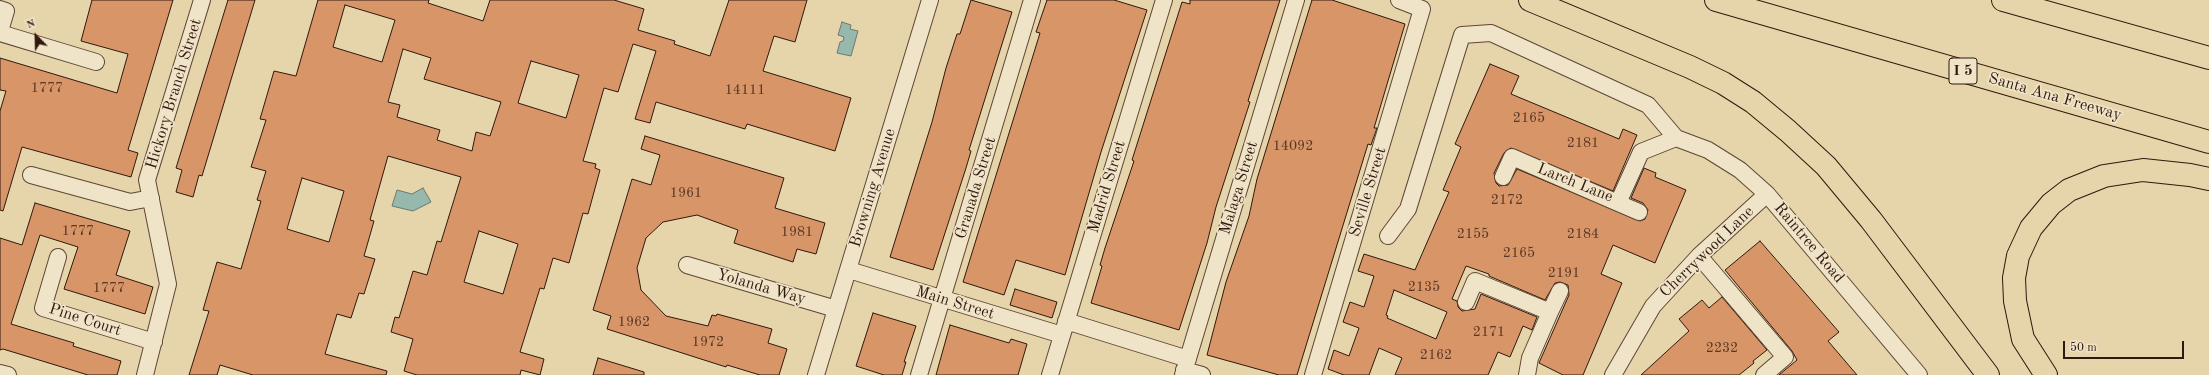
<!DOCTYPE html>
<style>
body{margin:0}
#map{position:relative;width:2209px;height:375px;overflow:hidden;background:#e6d4aa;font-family:"Old Standard TT",serif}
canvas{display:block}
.north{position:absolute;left:16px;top:16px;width:40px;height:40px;-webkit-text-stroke:3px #efe3c8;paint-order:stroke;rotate:337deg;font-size:11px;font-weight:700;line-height:16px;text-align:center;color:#30180e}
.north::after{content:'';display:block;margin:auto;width:14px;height:18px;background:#30180e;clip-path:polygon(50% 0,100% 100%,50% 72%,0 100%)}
.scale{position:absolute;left:2063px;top:341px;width:121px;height:18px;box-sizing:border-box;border:2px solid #30180e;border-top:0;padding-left:5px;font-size:12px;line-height:14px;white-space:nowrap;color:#30180e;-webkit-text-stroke:3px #efe3c8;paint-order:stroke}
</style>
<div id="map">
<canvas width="2209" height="375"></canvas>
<div class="north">N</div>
<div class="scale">50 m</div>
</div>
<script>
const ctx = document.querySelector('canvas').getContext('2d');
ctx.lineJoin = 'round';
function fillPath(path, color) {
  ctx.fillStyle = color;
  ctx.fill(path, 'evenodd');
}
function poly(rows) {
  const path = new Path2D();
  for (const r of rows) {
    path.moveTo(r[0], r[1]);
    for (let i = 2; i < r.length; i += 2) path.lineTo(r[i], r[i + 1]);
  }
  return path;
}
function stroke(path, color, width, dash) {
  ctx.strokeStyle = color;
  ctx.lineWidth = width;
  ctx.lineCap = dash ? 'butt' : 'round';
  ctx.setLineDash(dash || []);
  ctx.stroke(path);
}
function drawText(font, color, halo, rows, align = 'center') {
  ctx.font = font + ' "Old Standard TT",serif';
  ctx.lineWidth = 3.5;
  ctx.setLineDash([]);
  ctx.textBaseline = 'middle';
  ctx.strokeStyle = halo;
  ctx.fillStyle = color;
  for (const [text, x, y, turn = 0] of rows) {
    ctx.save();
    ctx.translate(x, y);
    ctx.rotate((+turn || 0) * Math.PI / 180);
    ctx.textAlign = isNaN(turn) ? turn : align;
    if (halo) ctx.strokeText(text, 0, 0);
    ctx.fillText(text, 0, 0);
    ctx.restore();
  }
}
const water = poly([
 [842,22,851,25,850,29,858,31,851,56,837,53,840,42,843,41,844,37,838,35,842,22],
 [423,188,431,202,413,211,392,206,397,190,412,194,423,188]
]);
fillPath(water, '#96b8ad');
stroke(water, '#6d786d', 1);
const building = poly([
 [92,0,173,0,128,150,138,153,131,177,22,147,3,211,0,210,0,111,6,91,0,90,0,58,117,93,128,54,81,41,92,0],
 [228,0,255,0,202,176,199,175,193,197,176,192,182,170,176,168,228,0],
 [318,0,429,0,428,3,483,21,490,0,614,0,644,9,638,30,675,41,674,44,710,56,729,0,807,0,795,42,774,36,763,71,851,98,835,151,747,124,745,129,656,102,650,123,635,119,656,51,633,44,618,92,604,88,583,161,596,164,595,168,600,170,588,214,583,213,569,263,553,258,544,289,540,288,520,352,544,359,540,375,521,370,520,375,417,375,404,371,413,339,391,332,395,317,399,318,413,271,427,275,437,241,441,242,461,177,388,156,370,220,374,221,364,256,375,259,364,294,359,293,351,318,337,314,325,354,387,371,386,375,253,375,220,365,217,375,189,375,209,311,203,310,217,262,241,269,261,201,257,200,266,171,251,167,266,120,260,119,274,71,296,76,318,0],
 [345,5,395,20,382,62,333,47,345,5],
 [403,49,431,58,424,79,501,102,490,136,476,132,472,151,437,140,440,130,397,117,400,105,388,102,403,49],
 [531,61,579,75,566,118,518,103,531,61],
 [302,178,344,191,329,242,287,229,302,178],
 [479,231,518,244,503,294,464,282,479,231],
 [971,0,1012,12,969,150,971,151,966,168,933,270,890,257,932,122,946,68,957,34,960,34,971,0],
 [1047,0,1114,0,1147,10,1101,152,1065,275,1016,260,1004,295,963,282,1040,33,1036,32,1047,0],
 [1190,0,1280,0,1248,101,1250,102,1216,207,1207,243,1179,330,1091,303,1102,266,1100,265,1105,248,1134,161,1132,160,1182,2,1190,4,1190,0],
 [1312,0,1332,0,1405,24,1374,128,1377,128,1371,145,1368,144,1297,375,1279,375,1207,355,1226,282,1249,216,1257,179,1312,0],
 [1490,64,1519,76,1511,94,1619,139,1623,129,1637,135,1613,191,1511,148,1504,153,1494,173,1496,183,1499,186,1508,185,1517,169,1640,221,1645,219,1648,210,1643,203,1631,198,1644,168,1656,173,1655,177,1686,190,1655,263,1613,245,1601,274,1622,283,1583,375,1563,375,1539,363,1569,295,1568,285,1560,282,1555,283,1545,300,1489,276,1489,274,1466,266,1452,299,1457,301,1458,307,1462,311,1475,309,1481,294,1537,317,1532,330,1523,326,1510,357,1498,352,1488,375,1395,375,1402,358,1379,348,1369,375,1344,375,1328,369,1334,350,1349,356,1359,328,1343,322,1350,302,1364,307,1374,276,1358,271,1364,254,1415,270,1449,192,1443,190,1461,147,1455,144,1490,64],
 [1394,290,1447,312,1436,339,1387,318,1388,316,1386,315,1394,290],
 [645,136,784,178,775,208,825,223,816,254,797,249,793,262,734,243,738,230,697,215,663,222,646,238,637,268,641,290,666,316,708,326,712,315,716,316,717,314,772,329,768,343,787,349,779,375,760,375,727,365,726,367,607,329,611,316,593,310,632,179,651,185,660,155,641,149,645,136],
 [35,203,130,231,116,275,153,287,145,314,64,289,78,247,40,235,11,324,74,343,73,346,121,361,117,375,88,375,3,349,0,350,0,238,22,245,35,203],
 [1760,241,1839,332,1828,341,1857,375,1779,375,1797,360,1792,351,1725,270,1760,241],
 [1015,289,1057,302,1052,318,1010,305,1015,289],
 [1722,297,1767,350,1753,361,1754,363,1739,375,1641,375,1689,331,1679,319,1702,300,1709,308,1722,297],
 [873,313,916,326,904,362,906,362,902,375,884,375,856,366,873,313],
 [950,325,1009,343,1011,339,1027,344,1018,375,936,375,950,325],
 [598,358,644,372,644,375,593,375,598,358]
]);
fillPath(building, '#d79568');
stroke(building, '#30180e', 1);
const minor = poly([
 [0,9,6,11,0,31],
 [0,33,96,62],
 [1676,138,1708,150,1740,170,1767,194,1919,375],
 [31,175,130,202,151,198],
 [1503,177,1512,157,1618,203,1641,152,1676,138],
 [1618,203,1639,212],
 [1388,236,1408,209,1462,35,1491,33,1648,105,1676,138],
 [1699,256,1785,357,1764,375],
 [58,257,43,308,154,342],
 [687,265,836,309],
 [849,270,1062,335],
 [1466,302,1475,281,1550,312,1530,358,1527,375],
 [1550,312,1560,291],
 [1066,321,1188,359],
 [1184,370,1202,375],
 [0,373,8,375],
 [145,375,168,284,147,180,202,0],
 [816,375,930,0],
 [919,375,1032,0],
 [1050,375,1164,0],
 [1183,375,1296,0],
 [1313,375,1422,9,1399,0],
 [1613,375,1653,306,1699,256,1767,194]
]);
const highway = poly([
 [1530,0,1690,67,1723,83,1753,102,1788,131,1826,166,1871,220,1988,375],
 [1716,0,2209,142],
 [2003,0,2209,58],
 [2046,375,2023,339,2015,301,2014,278,2018,256,2031,228,2051,204,2069,190,2104,176,2143,170,2190,175,2209,179]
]);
stroke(minor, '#5e4735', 18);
stroke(highway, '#30180e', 24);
stroke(minor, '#efe3c8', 16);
stroke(highway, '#e6d4aa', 22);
drawText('14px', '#5a3724', null, [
 ["1777",47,88],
 ["14111",745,90],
 ["2165",1529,118],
 ["2181",1583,143],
 ["14092",1293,146],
 ["1961",686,193],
 ["2172",1507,200],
 ["1777",78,231],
 ["1981",797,232],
 ["2155",1473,234],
 ["2184",1583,234],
 ["2165",1519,253],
 ["2191",1564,273],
 ["2135",1424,287],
 ["1777",109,288],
 ["1962",634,322],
 ["2171",1489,332],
 ["1972",708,342],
 ["2232",1722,348],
 ["2162",1436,355]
]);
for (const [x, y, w] of [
 [1963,71,28]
]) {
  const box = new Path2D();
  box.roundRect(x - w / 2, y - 13, w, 26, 3);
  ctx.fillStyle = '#efe3c8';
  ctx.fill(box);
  stroke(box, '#30180e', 1);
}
drawText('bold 15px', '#30180e', null, [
 ["I 5",1963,71]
]);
drawText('16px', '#30180e', '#efe3c8', [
 ["Hickory Branch Street",174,94,-73],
 ["Santa Ana Freeway",2055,97,16],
 ["Larch Lane",1575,183,22],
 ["Madrid Street",1107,187,-73],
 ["Browning Avenue",873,188,-73],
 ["Granada Street",976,188,-73],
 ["Malaga Street",1239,188,-73],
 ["Seville Street",1368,192,-73],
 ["Raintree Road",1809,243,50],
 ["Cherrywood Lane",1707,252,-44],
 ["Yolanda Way",761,287,16],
 ["Main Street",955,303,17],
 ["Pine Court",85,320,18]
]);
</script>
